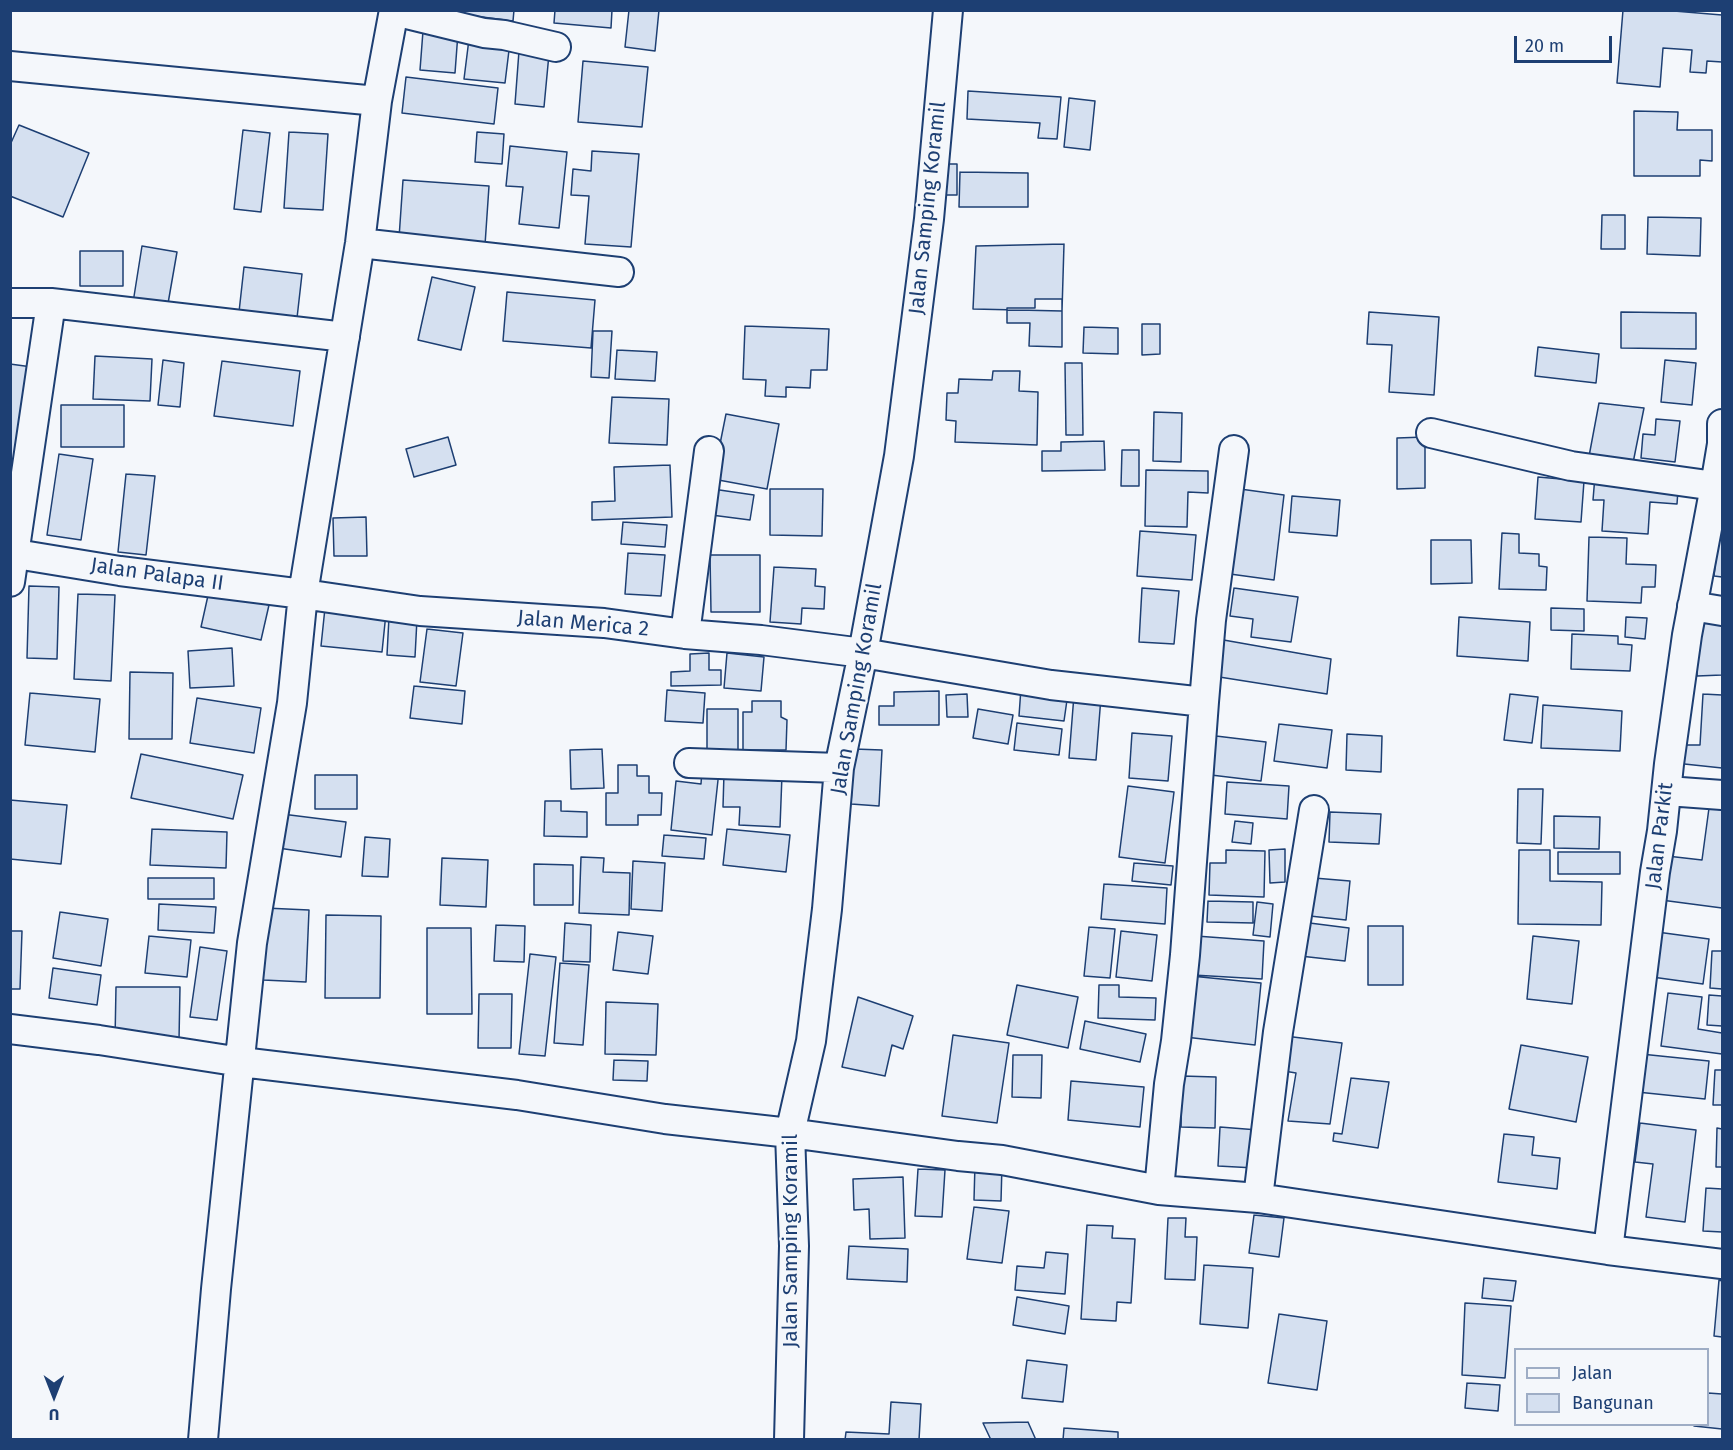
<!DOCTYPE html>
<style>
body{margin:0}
#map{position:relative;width:1733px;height:1450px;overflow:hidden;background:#f4f7fb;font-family:"Fira Sans",sans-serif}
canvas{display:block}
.frame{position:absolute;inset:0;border:12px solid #1d3f73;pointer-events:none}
.legend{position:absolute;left:1514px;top:1348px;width:195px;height:78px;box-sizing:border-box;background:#f4f7fb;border:2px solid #9eadc5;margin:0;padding:8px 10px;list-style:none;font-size:18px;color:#1d3f73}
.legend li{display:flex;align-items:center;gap:12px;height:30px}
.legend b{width:30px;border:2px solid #9eadc5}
.north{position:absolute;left:24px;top:1366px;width:60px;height:60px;-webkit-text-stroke:4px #f4f7fb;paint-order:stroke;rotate:180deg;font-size:16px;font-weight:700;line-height:24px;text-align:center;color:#1d3f73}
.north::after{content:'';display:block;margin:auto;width:21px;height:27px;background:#1d3f73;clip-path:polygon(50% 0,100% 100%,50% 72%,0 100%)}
.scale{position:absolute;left:1514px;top:36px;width:98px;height:27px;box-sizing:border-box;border:3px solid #1d3f73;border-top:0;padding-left:8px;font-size:18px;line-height:21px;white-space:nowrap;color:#1d3f73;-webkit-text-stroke:4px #f4f7fb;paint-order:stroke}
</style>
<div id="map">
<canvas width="1733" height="1450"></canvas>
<div class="frame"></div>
<ul class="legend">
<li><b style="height:8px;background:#f4f7fb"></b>Jalan</li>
<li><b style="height:16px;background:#d5e0f0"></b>Bangunan</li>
</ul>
<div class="north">U</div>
<div class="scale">20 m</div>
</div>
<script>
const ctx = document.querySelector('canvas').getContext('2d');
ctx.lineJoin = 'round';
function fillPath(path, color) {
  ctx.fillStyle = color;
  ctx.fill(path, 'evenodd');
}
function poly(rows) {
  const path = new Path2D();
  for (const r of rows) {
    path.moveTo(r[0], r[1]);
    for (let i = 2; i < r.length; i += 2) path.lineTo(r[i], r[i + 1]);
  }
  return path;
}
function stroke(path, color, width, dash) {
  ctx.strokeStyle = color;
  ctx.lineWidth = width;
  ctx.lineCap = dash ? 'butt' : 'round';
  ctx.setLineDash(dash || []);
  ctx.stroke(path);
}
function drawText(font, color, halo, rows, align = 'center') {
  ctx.font = font + ' "Fira Sans",sans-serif';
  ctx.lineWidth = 4.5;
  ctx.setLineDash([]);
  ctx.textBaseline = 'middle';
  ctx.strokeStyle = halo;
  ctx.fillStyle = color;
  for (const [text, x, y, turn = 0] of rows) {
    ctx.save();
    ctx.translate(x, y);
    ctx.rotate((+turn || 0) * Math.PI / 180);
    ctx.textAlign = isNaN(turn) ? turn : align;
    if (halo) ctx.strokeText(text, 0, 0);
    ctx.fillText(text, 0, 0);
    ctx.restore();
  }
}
const building = poly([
 [428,10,514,10,513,21,428,10],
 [555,10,612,10,611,28,554,23,555,10],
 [629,10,659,10,655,51,625,47,629,10],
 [1623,10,1662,10,1722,15,1722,62,1707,61,1706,73,1690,72,1692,50,1663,48,1660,87,1617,83,1623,10],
 [423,31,458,33,455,73,420,70,423,31],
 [469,39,510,42,505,83,464,79,469,39],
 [519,51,549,54,544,107,515,104,519,51],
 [583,61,648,67,642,127,578,122,583,61],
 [406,77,498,88,494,124,402,113,406,77],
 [968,91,1061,97,1057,139,1038,138,1040,123,967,119,968,91],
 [1069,98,1095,101,1090,150,1064,147,1069,98],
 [1634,111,1678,112,1677,130,1712,130,1712,161,1700,160,1700,176,1634,176,1634,111],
 [19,125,89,153,63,217,10,196,10,145,19,125],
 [243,130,270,133,261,212,234,209,243,130],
 [289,132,328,134,323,210,284,208,289,132],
 [477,132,504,134,502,164,475,162,477,132],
 [510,146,567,152,559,228,519,224,523,187,506,186,510,146],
 [592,151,639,154,631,247,585,244,589,196,571,195,573,169,591,171,592,151],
 [929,164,957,164,957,195,929,195,929,164],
 [960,172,1028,173,1028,207,959,207,960,172],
 [403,180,489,186,485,245,399,238,403,180],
 [1602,215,1625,215,1625,249,1601,249,1602,215],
 [1648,217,1701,218,1700,256,1647,254,1648,217],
 [1064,244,1062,311,973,309,976,246,1064,244],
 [142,246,177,252,166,315,132,309,142,246],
 [80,251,123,251,123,286,80,286,80,251],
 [244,267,302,274,297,318,239,312,244,267],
 [432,277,475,287,461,350,418,340,432,277],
 [507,292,595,300,591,348,503,341,507,292],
 [1035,299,1062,299,1062,347,1029,346,1030,323,1007,323,1007,308,1035,308,1035,299],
 [1369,312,1439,317,1434,395,1389,392,1392,345,1367,344,1369,312],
 [1621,312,1696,313,1696,349,1621,348,1621,312],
 [1142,324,1160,324,1160,354,1142,355,1142,324],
 [745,326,829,329,827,370,811,370,810,388,786,387,786,397,765,396,766,380,743,379,745,326],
 [1084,327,1118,328,1118,354,1083,353,1084,327],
 [593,331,612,331,609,378,591,377,593,331],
 [1538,347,1599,354,1596,383,1535,376,1538,347],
 [617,350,657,352,655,381,615,379,617,350],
 [95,356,152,359,150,401,93,399,95,356],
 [163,360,184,363,180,407,158,405,163,360],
 [1665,360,1696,363,1692,405,1661,402,1665,360],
 [222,361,300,371,293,426,214,416,222,361],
 [1065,363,1082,363,1083,435,1066,435,1065,363],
 [10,364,32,367,14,472,10,471,10,364],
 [993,371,1020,371,1019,391,1038,392,1037,445,955,442,956,421,946,420,947,393,958,393,959,379,992,380,993,371],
 [612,397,669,399,667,445,609,443,612,397],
 [1599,403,1644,408,1631,473,1587,467,1599,403],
 [61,405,124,405,124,447,61,447,61,405],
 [1154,412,1182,413,1181,462,1153,461,1154,412],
 [726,414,779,424,767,489,713,479,726,414],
 [1656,419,1680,421,1675,462,1641,458,1643,434,1655,435,1656,419],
 [448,437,456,465,414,477,406,449,448,437],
 [1425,437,1425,488,1397,489,1397,438,1425,437],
 [1104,441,1105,470,1042,471,1042,451,1061,451,1061,442,1104,441],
 [1122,450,1139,450,1139,486,1121,486,1122,450],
 [59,454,93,459,81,540,47,535,59,454],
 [670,465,672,517,592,520,592,502,615,501,614,467,670,465],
 [1146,470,1208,471,1208,493,1188,492,1187,527,1145,526,1146,470],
 [126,474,155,476,146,555,118,552,126,474],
 [1595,476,1678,490,1677,504,1650,502,1648,534,1602,531,1604,500,1593,500,1595,476],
 [1538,477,1584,481,1581,522,1535,519,1538,477],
 [692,486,754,495,750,520,688,512,692,486],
 [770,489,823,489,822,536,770,535,770,489],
 [1240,489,1284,495,1274,580,1230,574,1240,489],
 [1292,496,1340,500,1337,536,1289,532,1292,496],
 [366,517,367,556,334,556,333,518,366,517],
 [1720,521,1722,522,1722,577,1714,576,1720,521],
 [623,522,667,525,665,547,621,544,623,522],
 [1140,531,1196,535,1192,580,1137,576,1140,531],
 [1502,533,1519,534,1519,553,1539,554,1539,566,1547,567,1546,590,1499,589,1502,533],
 [1589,537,1627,538,1626,564,1656,565,1655,587,1642,587,1641,603,1587,601,1589,537],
 [1431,540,1471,540,1472,583,1431,584,1431,540],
 [628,553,665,555,661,596,625,594,628,553],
 [710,555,760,555,760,612,711,612,710,555],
 [774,567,816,569,815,586,825,587,824,609,802,608,801,624,770,622,774,567],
 [29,586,59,587,57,659,27,658,29,586],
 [1142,588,1179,591,1174,644,1139,642,1142,588],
 [1234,588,1298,597,1291,642,1251,637,1253,619,1230,616,1234,588],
 [209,591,269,605,261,640,201,627,209,591],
 [78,594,115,595,111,681,74,679,78,594],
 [325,608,386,613,382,652,321,646,325,608],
 [1551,608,1584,609,1584,631,1551,630,1551,608],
 [389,617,417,619,415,657,387,655,389,617],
 [1459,617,1530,622,1528,661,1457,656,1459,617],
 [1626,617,1647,618,1645,639,1625,637,1626,617],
 [1697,619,1722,619,1722,675,1697,676,1697,619],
 [427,629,463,633,456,686,420,682,427,629],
 [1572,634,1618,636,1618,644,1632,645,1630,671,1571,669,1572,634],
 [1218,639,1331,659,1327,694,1213,676,1218,639],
 [232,648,234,686,190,688,188,651,232,648],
 [709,653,709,670,721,670,721,685,671,686,671,672,690,671,690,654,709,653],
 [727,653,764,657,761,691,724,688,727,653],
 [130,672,173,673,172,739,129,739,130,672],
 [414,686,465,691,462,724,410,718,414,686],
 [1021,688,1068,693,1064,721,1019,716,1021,688],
 [667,690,705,693,703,723,665,721,667,690],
 [939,691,939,725,879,725,879,706,894,706,894,692,939,691],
 [30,693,100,699,95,752,25,745,30,693],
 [967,694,968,717,947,717,946,695,967,694],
 [1510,694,1538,697,1532,743,1504,740,1510,694],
 [1703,694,1722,695,1722,768,1675,763,1674,745,1700,745,1703,694],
 [1074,695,1101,697,1096,760,1069,758,1074,695],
 [197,698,261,708,254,753,190,743,197,698],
 [752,701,781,701,781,717,787,720,786,750,743,750,743,712,752,712,752,701],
 [1543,705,1622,711,1620,751,1541,748,1543,705],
 [707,709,738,709,738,757,707,757,707,709],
 [978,709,1013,715,1008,744,973,738,978,709],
 [1017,723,1062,729,1059,755,1014,750,1017,723],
 [1279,724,1332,730,1327,768,1274,761,1279,724],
 [1132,733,1172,736,1168,781,1129,778,1132,733],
 [1347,734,1382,736,1381,772,1346,770,1347,734],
 [1216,736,1266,742,1261,781,1211,775,1216,736],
 [602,749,604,788,571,789,570,750,602,749],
 [854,749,882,750,879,806,851,804,854,749],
 [141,754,243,775,233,819,131,798,141,754],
 [618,765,637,765,637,776,649,776,649,793,662,793,661,815,638,815,638,825,606,825,606,793,618,793,618,765],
 [702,769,719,771,712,835,671,830,676,781,701,784,702,769],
 [724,773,782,775,780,827,739,825,740,807,723,807,724,773],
 [315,775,357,775,357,809,315,809,315,775],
 [1227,782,1289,786,1287,819,1225,814,1227,782],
 [1128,786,1174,792,1165,863,1119,857,1128,786],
 [1518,789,1543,789,1541,844,1517,843,1518,789],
 [10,800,67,805,61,864,10,859,10,800],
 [545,801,561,801,561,811,587,812,587,837,544,836,545,801],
 [1709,808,1722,810,1722,908,1661,900,1667,856,1702,860,1709,808],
 [1330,812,1381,814,1379,844,1329,842,1330,812],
 [282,814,346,822,341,857,278,848,282,814],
 [1554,816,1600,817,1599,849,1554,848,1554,816],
 [1235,821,1253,823,1251,844,1232,842,1235,821],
 [152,829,227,832,226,868,150,865,152,829],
 [727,829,790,835,786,872,723,865,727,829],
 [664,835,706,838,704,859,662,856,664,835],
 [365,837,390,839,388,877,362,876,365,837],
 [1285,849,1285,882,1270,883,1269,850,1285,849],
 [1226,850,1265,851,1264,897,1209,895,1210,863,1226,863,1226,850],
 [1519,850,1550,850,1550,881,1602,882,1601,925,1518,924,1519,850],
 [1558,852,1620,852,1620,874,1558,874,1558,852],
 [581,857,604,858,603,872,630,873,629,915,579,913,581,857],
 [442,858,488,860,486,907,440,905,442,858],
 [633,861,665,863,662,911,631,909,633,861],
 [1134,863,1173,866,1171,885,1132,881,1134,863],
 [534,864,573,865,573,905,534,905,534,864],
 [148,878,214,878,214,899,148,899,148,878],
 [1314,878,1350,881,1346,920,1310,916,1314,878],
 [1104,884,1167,888,1165,924,1101,919,1104,884],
 [1208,901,1253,902,1253,923,1207,922,1208,901],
 [1257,902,1273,904,1270,937,1253,935,1257,902],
 [159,904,216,907,214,933,158,930,159,904],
 [265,908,309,910,306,982,263,980,265,908],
 [60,912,108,919,101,966,53,958,60,912],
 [326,915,381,916,380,998,325,998,326,915],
 [1286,920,1349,928,1345,961,1282,954,1286,920],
 [565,923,591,925,590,962,563,961,565,923],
 [496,925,525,926,524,962,494,961,496,925],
 [1368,926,1403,926,1403,985,1368,985,1368,926],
 [1089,927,1115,929,1110,978,1084,976,1089,927],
 [427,928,471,928,472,1014,427,1014,427,928],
 [10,931,22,931,20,989,10,989,10,931],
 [1121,931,1157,935,1152,981,1116,977,1121,931],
 [618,932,653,936,648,974,613,970,618,932],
 [1657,932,1709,939,1703,984,1652,977,1657,932],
 [149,936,191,940,187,977,145,973,149,936],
 [1196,936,1264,941,1262,979,1193,975,1196,936],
 [1533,936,1579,941,1572,1004,1527,999,1533,936],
 [200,947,227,951,217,1020,190,1017,200,947],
 [1712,951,1722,951,1722,989,1710,988,1712,951],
 [530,954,556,957,545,1056,519,1054,530,954],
 [560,963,589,965,583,1045,554,1043,560,963],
 [53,968,101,975,97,1005,49,998,53,968],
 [1191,976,1261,983,1255,1045,1185,1037,1191,976],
 [1017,985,1078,997,1068,1048,1007,1035,1017,985],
 [1099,985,1119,985,1119,997,1156,998,1155,1020,1098,1018,1099,985],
 [116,987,180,987,179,1040,115,1040,116,987],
 [1668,993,1702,997,1698,1029,1722,1033,1722,1054,1661,1046,1668,993],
 [479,994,512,994,511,1048,478,1048,479,994],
 [1709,995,1722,996,1722,1026,1707,1025,1709,995],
 [858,997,913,1016,903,1049,892,1045,885,1076,842,1067,858,997],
 [606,1002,658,1004,656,1055,605,1054,606,1002],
 [1085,1021,1146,1034,1140,1062,1080,1049,1085,1021],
 [953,1035,1009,1043,997,1123,942,1116,953,1035],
 [1285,1036,1342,1043,1330,1124,1288,1121,1296,1073,1284,1071,1285,1036],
 [1521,1045,1588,1057,1576,1122,1509,1109,1521,1045],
 [1641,1054,1709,1061,1705,1099,1637,1092,1641,1054],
 [1013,1055,1042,1055,1041,1098,1012,1097,1013,1055],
 [614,1060,648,1061,647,1081,613,1080,614,1060],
 [1715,1070,1722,1070,1722,1105,1713,1105,1715,1070],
 [1182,1076,1216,1077,1215,1128,1181,1127,1182,1076],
 [1351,1078,1389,1082,1378,1148,1333,1141,1334,1133,1342,1134,1351,1078],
 [1071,1081,1144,1087,1140,1127,1068,1120,1071,1081],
 [1640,1123,1696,1130,1685,1222,1646,1217,1653,1164,1635,1162,1640,1123],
 [1220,1127,1258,1130,1255,1168,1218,1166,1220,1127],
 [1717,1128,1722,1129,1722,1167,1716,1167,1717,1128],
 [1504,1134,1534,1137,1532,1155,1560,1158,1557,1189,1498,1182,1504,1134],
 [975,1164,1002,1165,1001,1201,974,1200,975,1164],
 [918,1169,945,1170,942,1217,915,1216,918,1169],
 [903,1177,905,1238,870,1239,869,1209,854,1210,853,1179,903,1177],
 [1706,1188,1722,1189,1722,1232,1703,1231,1706,1188],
 [974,1207,1009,1211,1002,1263,967,1259,974,1207],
 [1254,1215,1284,1218,1279,1257,1249,1253,1254,1215],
 [1168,1218,1186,1218,1185,1237,1197,1237,1195,1280,1165,1279,1168,1218],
 [1087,1225,1113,1226,1112,1238,1135,1239,1131,1303,1117,1302,1116,1321,1081,1319,1087,1225],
 [849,1246,908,1249,907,1282,847,1279,849,1246],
 [1046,1252,1068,1254,1065,1294,1015,1290,1017,1266,1044,1268,1046,1252],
 [1204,1265,1253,1268,1248,1328,1200,1324,1204,1265],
 [1484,1278,1516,1281,1513,1301,1482,1298,1484,1278],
 [1719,1280,1722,1281,1722,1337,1714,1336,1719,1280],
 [1017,1297,1069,1306,1065,1334,1013,1325,1017,1297],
 [1465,1303,1511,1306,1505,1378,1462,1375,1465,1303],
 [1279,1314,1327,1321,1317,1390,1268,1383,1279,1314],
 [1027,1360,1067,1365,1063,1402,1022,1398,1027,1360],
 [1467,1383,1500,1385,1498,1411,1465,1408,1467,1383],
 [1708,1393,1722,1394,1722,1429,1694,1426,1708,1424,1708,1393],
 [891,1402,921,1404,919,1440,845,1440,846,1432,889,1434,891,1402],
 [1028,1422,1036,1440,991,1440,983,1423,1028,1422],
 [1064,1428,1118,1432,1118,1440,1063,1440,1064,1428]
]);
fillPath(building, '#d5e0f0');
stroke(building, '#1d3f73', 1.5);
const street = poly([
 [394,11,484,33,504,35,556,47],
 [10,66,377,101],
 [360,243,619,272],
 [10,303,51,303,345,337],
 [1431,433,1571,466,1715,486],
 [10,553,120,571,303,594,420,611,604,623,685,634,761,640,863,653,1051,685,1204,702],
 [10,582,51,303],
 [1692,606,1722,611],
 [685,634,709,451],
 [689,763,839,768],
 [1667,791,1722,795],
 [10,1029,99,1040,241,1062,517,1095,665,1119,790,1133,958,1156,1002,1160,1159,1190,1258,1198,1608,1250,1722,1264],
 [1159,1190,1169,1084,1176,1041,1185,955,1204,702,1211,620,1234,450],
 [1258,1198,1278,1032,1314,810],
 [1608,1250,1655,872,1662,831,1669,764,1687,635,1715,486,1722,444,1722,424],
 [203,1440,216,1289,252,943,292,703,303,594,360,243,377,101,394,10],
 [789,1440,794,1246,790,1133,811,1041,827,909,839,768,863,653,899,456,929,219,948,10]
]);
stroke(street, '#1d3f73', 32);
stroke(street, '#f4f7fb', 28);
drawText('21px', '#1d3f73', '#f4f7fb', [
 ["Jalan Samping Koramil",928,208,-84],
 ["Jalan Palapa II",157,575,8],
 ["Jalan Merica 2",583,624,5],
 ["Jalan Samping Koramil",857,689,-80],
 ["Jalan Parkit",1660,836,-83],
 ["Jalan Samping Koramil",791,1241,-90]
]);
</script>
